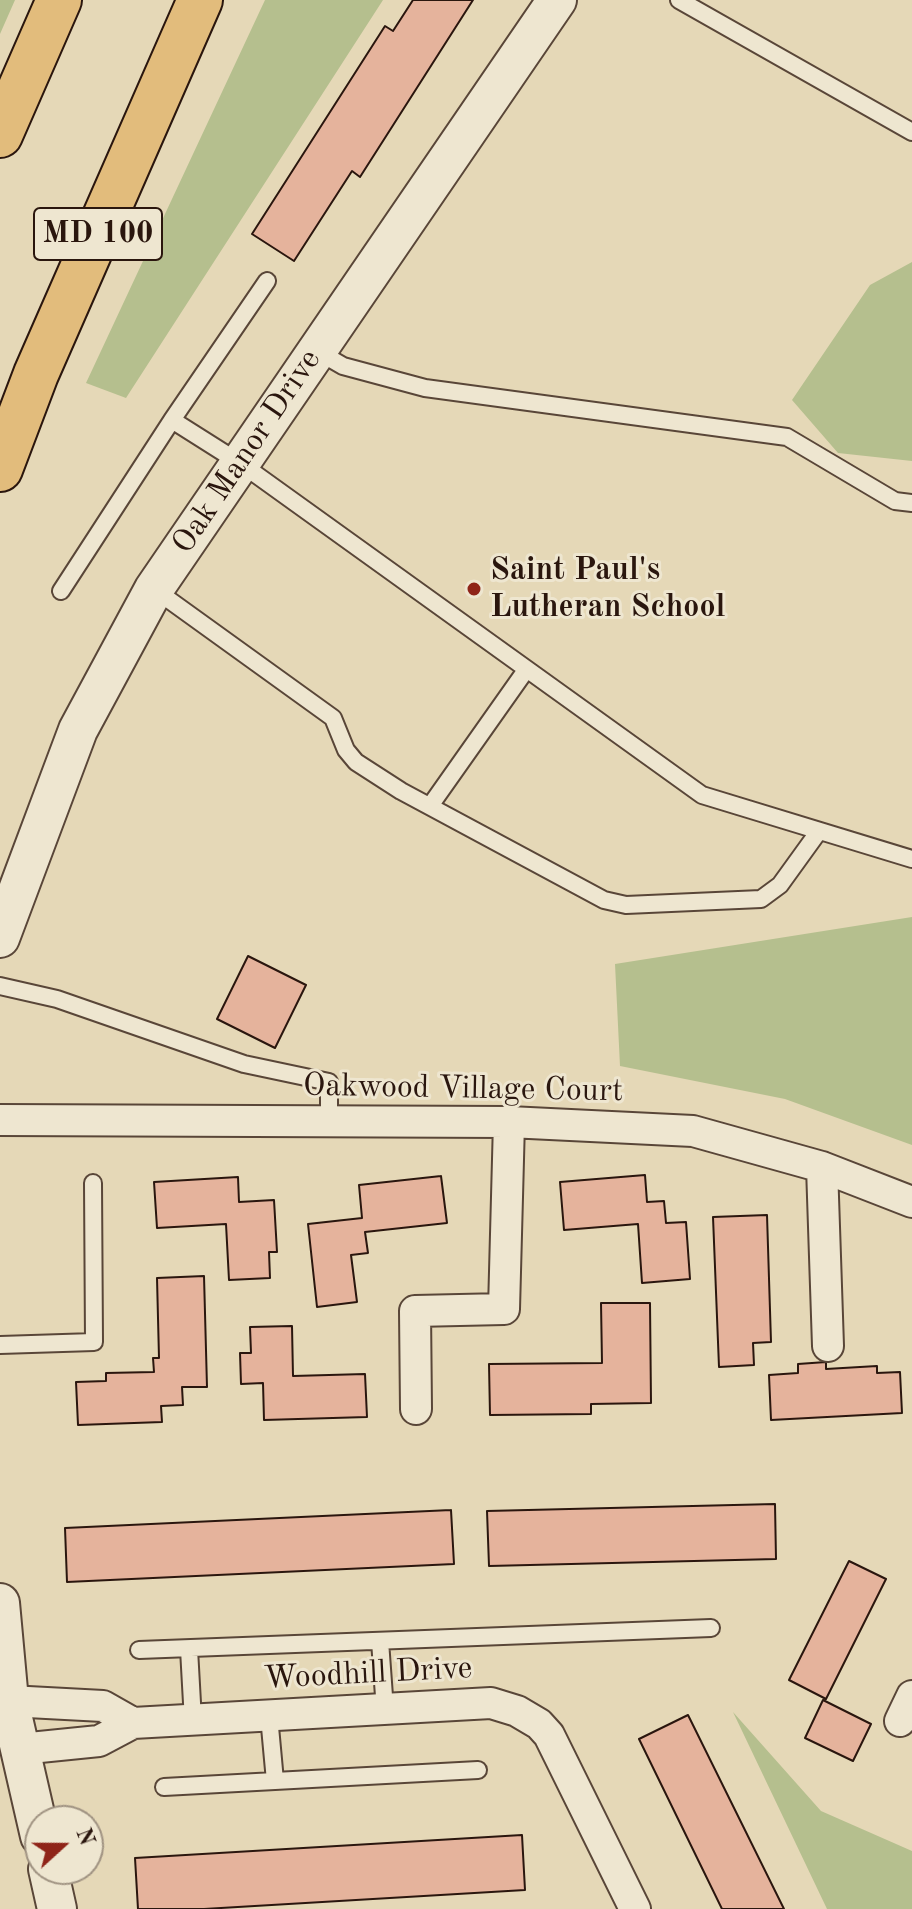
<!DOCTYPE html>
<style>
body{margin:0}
#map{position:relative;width:912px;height:1909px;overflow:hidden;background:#e5d8b7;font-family:"Old Standard TT",serif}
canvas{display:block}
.north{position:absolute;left:24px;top:1805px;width:80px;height:80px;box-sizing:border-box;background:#eee6d0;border:2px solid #a09382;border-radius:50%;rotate:69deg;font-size:22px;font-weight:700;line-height:32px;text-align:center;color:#2a160e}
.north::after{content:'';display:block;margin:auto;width:28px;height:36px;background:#8f2418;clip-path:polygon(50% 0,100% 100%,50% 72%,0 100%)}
</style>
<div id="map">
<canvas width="912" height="1909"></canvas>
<div class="north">N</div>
</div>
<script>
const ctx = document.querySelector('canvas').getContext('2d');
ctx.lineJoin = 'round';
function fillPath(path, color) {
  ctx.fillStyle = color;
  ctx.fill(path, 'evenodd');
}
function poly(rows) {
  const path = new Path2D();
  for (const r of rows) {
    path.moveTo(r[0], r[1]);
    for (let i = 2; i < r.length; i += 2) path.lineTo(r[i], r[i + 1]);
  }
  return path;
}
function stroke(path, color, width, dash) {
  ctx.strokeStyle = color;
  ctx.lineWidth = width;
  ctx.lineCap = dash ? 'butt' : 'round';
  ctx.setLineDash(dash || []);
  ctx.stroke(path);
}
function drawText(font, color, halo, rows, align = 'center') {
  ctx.font = font + ' "Old Standard TT",serif';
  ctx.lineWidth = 6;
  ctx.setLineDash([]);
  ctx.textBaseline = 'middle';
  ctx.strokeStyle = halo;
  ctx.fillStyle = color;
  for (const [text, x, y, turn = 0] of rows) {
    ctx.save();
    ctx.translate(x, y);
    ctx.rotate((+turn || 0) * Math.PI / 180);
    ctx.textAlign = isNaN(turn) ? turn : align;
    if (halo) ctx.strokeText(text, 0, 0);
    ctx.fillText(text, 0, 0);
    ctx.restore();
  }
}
fillPath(poly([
 [0,0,15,0,0,34],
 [265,0,383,0,126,398,86,383],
 [912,262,912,461,838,453,792,400,870,285],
 [912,917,912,1145,785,1099,620,1066,615,964],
 [733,1712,821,1811,912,1851,912,1909,827,1909]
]), '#b5bf8e');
const building = poly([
 [413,0,473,0,360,177,352,171,294,261,252,234,385,26,393,31,413,0],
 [248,956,306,985,275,1048,217,1019,248,956],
 [645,1175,647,1202,664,1201,666,1223,686,1222,690,1279,642,1283,638,1224,564,1230,560,1182,645,1175],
 [441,1176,447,1223,365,1232,368,1253,351,1255,357,1302,317,1307,308,1224,362,1218,359,1185,441,1176],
 [238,1177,239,1202,274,1200,277,1252,269,1252,270,1278,229,1280,226,1224,157,1228,154,1182,238,1177],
 [767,1215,771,1342,753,1343,754,1365,719,1367,713,1217,767,1215],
 [204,1276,207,1387,182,1387,183,1405,161,1406,162,1422,78,1425,76,1382,106,1381,106,1373,154,1372,153,1358,159,1358,157,1278,204,1276],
 [601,1303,650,1303,651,1403,591,1404,591,1414,490,1415,489,1364,602,1363,601,1303],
 [292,1326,293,1376,365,1374,367,1417,264,1420,263,1383,241,1384,240,1353,251,1353,250,1327,292,1326],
 [826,1362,826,1369,877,1366,877,1373,900,1372,902,1413,771,1420,769,1375,798,1373,798,1364,826,1362],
 [775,1504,776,1559,489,1566,487,1511,775,1504],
 [451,1510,454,1564,67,1582,65,1528,451,1510],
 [849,1561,886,1579,826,1699,789,1680,849,1561],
 [823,1700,871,1724,853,1761,805,1738,823,1700],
 [688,1715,784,1909,722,1909,639,1739,688,1715],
 [522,1835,525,1890,204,1909,138,1909,135,1858,522,1835]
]);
fillPath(building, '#e5b39c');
stroke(building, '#2a160e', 2);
const service = poly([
 [679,0,912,132],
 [317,351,343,366,425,388,787,437,895,501,912,503],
 [172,420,240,463,702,795,912,859],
 [154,589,333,718,346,750,356,762,401,791,604,900,626,905,761,899,780,885,819,831],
 [61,591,172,420,267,281],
 [430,806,526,670],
 [0,986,57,999,244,1064,329,1082,329,1121],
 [0,1345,94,1342,93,1183],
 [380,1641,385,1710],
 [189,1649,193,1721],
 [139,1650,711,1628],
 [269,1716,275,1781],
 [164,1787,478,1770]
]);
const minor = poly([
 [0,1120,509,1122,693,1131,822,1167,912,1202],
 [822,1167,828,1346],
 [416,1409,415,1311,504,1309,509,1122],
 [9,1701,103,1706,133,1723],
 [900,1721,912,1696],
 [20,1749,99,1741,133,1723,491,1703,517,1711,539,1724,549,1735,635,1909]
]);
const tertiary = poly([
 [0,938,78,730,154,589,557,0],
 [0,1603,9,1701,40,1836],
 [48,1869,57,1909]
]);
const motorway = poly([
 [0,135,59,0],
 [0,469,36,374,200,0]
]);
stroke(service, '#594638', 20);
stroke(minor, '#594638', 34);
stroke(tertiary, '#594638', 42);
stroke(motorway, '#2a160e', 48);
stroke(service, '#eee6d0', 16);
stroke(minor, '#eee6d0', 30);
stroke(tertiary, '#eee6d0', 38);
stroke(motorway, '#e2bc7c', 44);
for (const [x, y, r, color] of [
 [474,589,8,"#8f2418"]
]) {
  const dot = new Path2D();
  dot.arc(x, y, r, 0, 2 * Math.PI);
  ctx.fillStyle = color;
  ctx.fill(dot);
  stroke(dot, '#eee6d0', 3);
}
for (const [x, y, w] of [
 [98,234,128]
]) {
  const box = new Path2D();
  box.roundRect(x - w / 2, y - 26, w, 52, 6);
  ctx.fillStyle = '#eee6d0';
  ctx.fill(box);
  stroke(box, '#2a160e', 2);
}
drawText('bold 30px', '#2a160e', null, [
 ["MD 100",98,234]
]);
drawText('32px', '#2a160e', '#eee6d0', [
 ["Oak Manor Drive",247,452,-56],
 ["Oakwood Village Court",463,1089,1],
 ["Woodhill Drive",368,1674,-3]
]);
drawText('bold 32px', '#2a160e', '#eee6d0', [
 ["Saint Paul's",490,571],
 ["Lutheran School",490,608]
], 'left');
</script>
